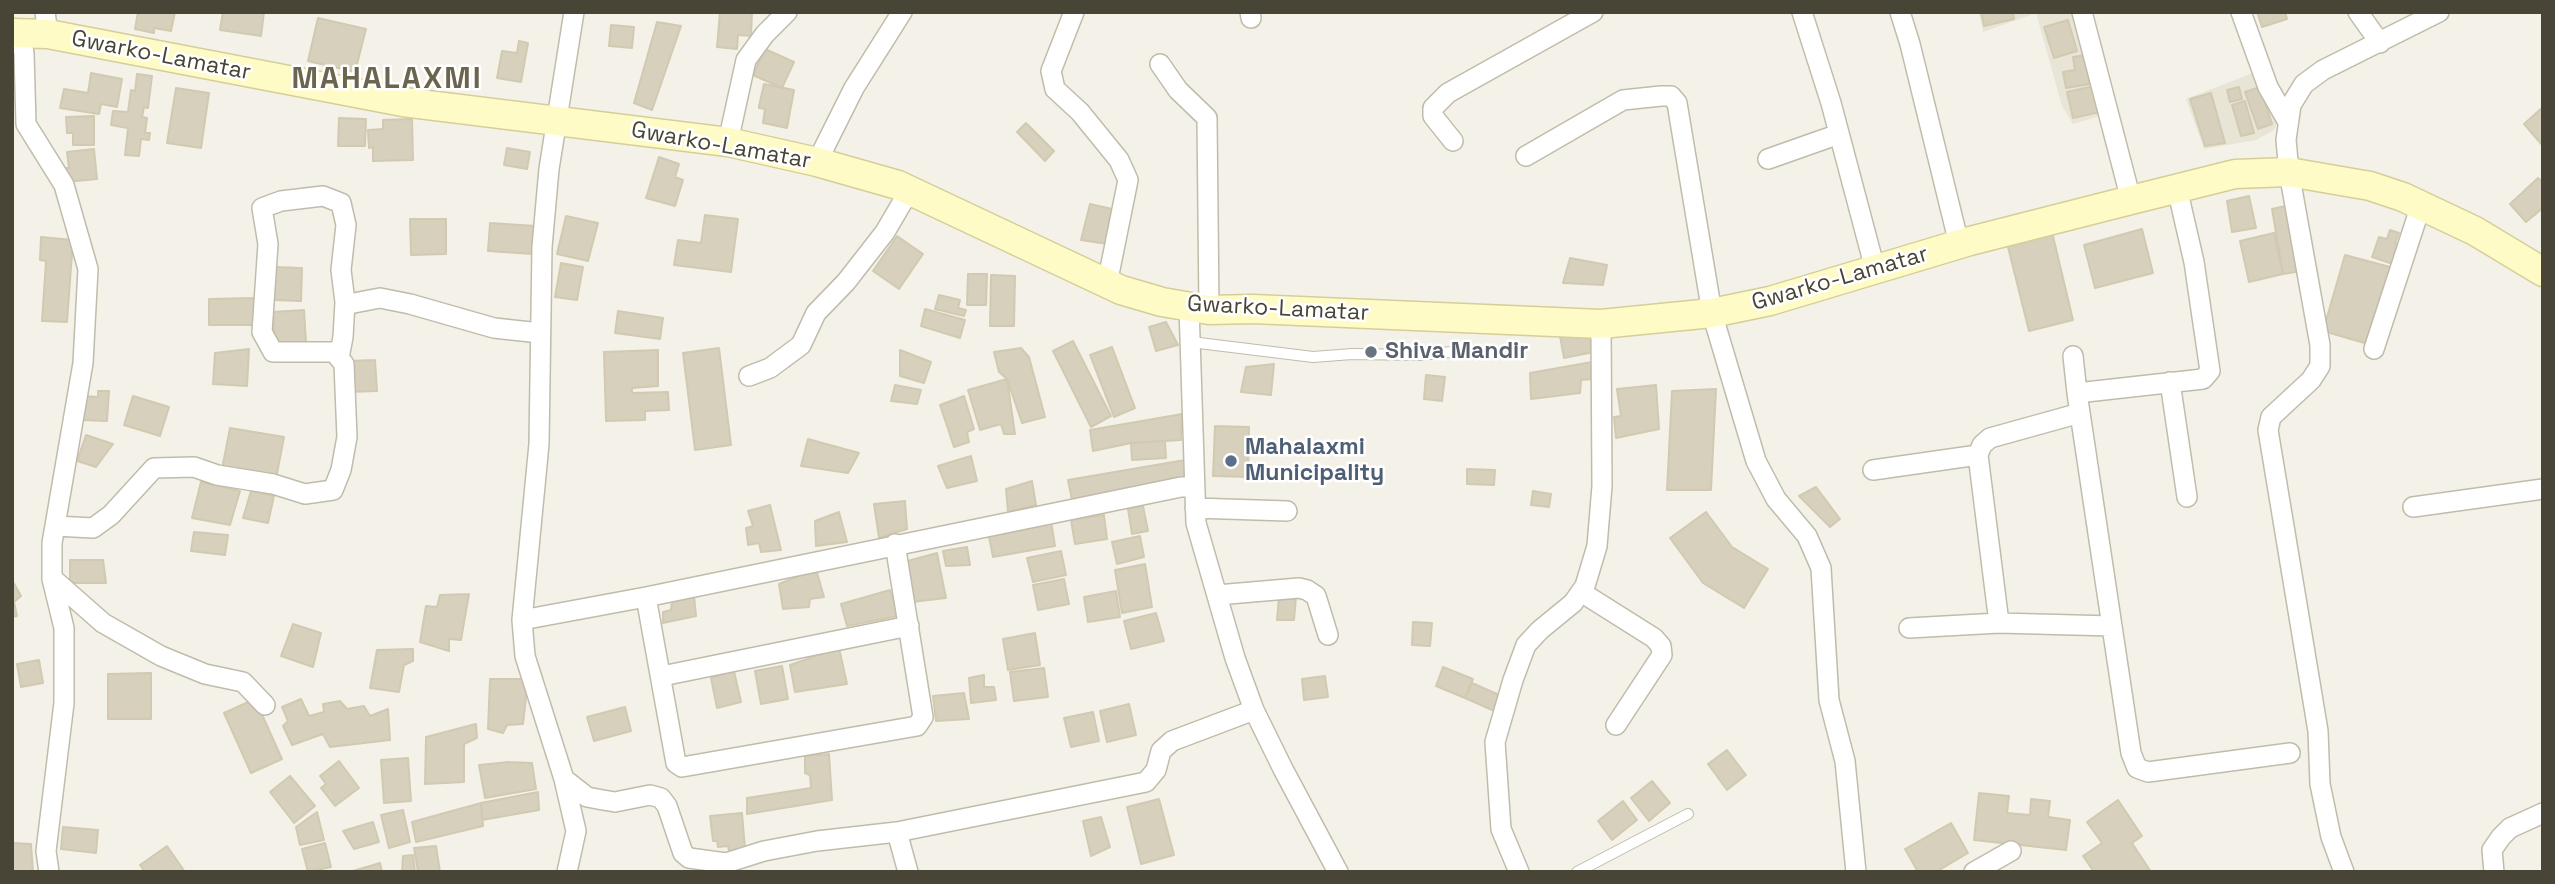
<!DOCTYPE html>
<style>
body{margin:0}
#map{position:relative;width:2555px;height:884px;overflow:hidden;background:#f4f2e8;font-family:"Space Grotesk",sans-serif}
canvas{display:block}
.frame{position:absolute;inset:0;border:14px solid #484436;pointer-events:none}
</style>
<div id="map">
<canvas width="2555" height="884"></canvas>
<div class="frame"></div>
</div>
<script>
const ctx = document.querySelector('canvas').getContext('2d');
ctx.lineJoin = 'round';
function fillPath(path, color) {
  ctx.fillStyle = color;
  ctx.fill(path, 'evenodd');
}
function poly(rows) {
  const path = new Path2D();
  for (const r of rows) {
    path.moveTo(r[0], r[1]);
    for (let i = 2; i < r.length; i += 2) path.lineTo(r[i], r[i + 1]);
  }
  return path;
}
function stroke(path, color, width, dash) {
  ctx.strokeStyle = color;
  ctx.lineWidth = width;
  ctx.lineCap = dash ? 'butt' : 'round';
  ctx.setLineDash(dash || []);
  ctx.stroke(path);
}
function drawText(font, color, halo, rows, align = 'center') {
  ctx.font = font + ' "Space Grotesk",sans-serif';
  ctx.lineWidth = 5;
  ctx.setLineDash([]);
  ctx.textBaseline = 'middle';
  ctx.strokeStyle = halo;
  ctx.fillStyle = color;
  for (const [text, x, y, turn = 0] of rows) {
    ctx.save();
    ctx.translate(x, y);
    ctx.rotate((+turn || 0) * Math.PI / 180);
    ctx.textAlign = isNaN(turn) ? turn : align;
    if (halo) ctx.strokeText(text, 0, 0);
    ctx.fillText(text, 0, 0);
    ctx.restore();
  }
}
fillPath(poly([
 [1979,12,2075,12,2104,115,2073,124,2062,106,2036,13,1983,32],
 [2268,67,2286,104,2274,130,2256,140,2204,149,2186,99]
]), '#e8e5d6');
const building = poly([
 [138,12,175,12,171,31,154,28,154,33,135,29,138,12],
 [223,12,264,12,261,36,220,30,223,12],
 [720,12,752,12,751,36,738,35,737,49,717,47,720,12],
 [1981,12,2013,12,2014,19,1984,26,1981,12],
 [2257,12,2285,12,2287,19,2262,27,2257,12],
 [318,18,366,29,355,72,308,61,318,18],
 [2068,20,2077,51,2054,58,2044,27,2068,20],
 [657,22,681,26,652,110,634,103,657,22],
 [611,25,634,27,632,48,609,46,611,25],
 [519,41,528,43,521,82,497,78,502,51,517,53,519,41],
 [765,49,794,62,782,88,753,75,765,49],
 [2085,55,2090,84,2066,88,2063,72,2075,70,2073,57,2085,55],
 [91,73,122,79,117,107,101,104,99,114,60,108,64,89,88,93,91,73],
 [137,74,152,76,148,108,144,107,142,117,147,118,145,133,150,133,149,140,141,139,139,156,125,155,128,128,111,125,113,111,128,112,131,90,135,91,137,74],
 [764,84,794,90,787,128,763,123,765,109,759,108,759,106,764,84],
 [2094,86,2100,112,2073,118,2067,92,2094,86],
 [2239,87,2242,99,2230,102,2227,90,2239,87],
 [2260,87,2272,124,2258,129,2245,92,2260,87],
 [176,88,209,93,201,148,167,143,176,88],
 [2211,93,2225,143,2205,146,2190,99,2211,93],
 [2245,101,2254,133,2241,136,2232,105,2245,101],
 [2543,107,2543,146,2524,124,2543,107],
 [94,116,94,145,73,145,73,133,67,133,66,117,94,116],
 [339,118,366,119,365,146,338,146,339,118],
 [412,119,413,160,373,161,373,147,369,148,368,130,383,129,383,120,412,119],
 [1026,123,1054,151,1045,161,1017,132,1026,123],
 [507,148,530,152,527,169,504,165,507,148],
 [94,149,97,179,66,182,65,168,69,168,67,152,94,149],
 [659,157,679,164,675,177,683,180,675,206,646,198,659,157],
 [2538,178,2543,183,2543,208,2526,222,2510,204,2538,178],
 [2249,196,2256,228,2232,232,2227,201,2249,196],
 [1090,204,1112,209,1108,244,1081,240,1090,204],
 [2290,205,2302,271,2283,274,2272,209,2290,205],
 [705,215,738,219,731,272,674,265,678,240,701,243,705,215],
 [566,216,598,223,588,261,557,254,566,216],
 [410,219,446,219,446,254,411,255,410,219],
 [490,223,535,226,533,254,488,251,490,223],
 [2142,229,2153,273,2095,288,2084,245,2142,229],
 [2390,230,2399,233,2395,243,2405,246,2399,266,2372,257,2379,237,2387,239,2390,230],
 [2052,232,2073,320,2029,331,2007,243,2052,232],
 [2274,233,2283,274,2249,282,2240,241,2274,233],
 [897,236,923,254,899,289,873,271,897,236],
 [41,237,73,240,67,322,42,321,46,261,40,260,41,237],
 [2345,255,2390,267,2368,344,2323,331,2345,255],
 [1570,258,1607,265,1603,285,1563,283,1570,258],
 [561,263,583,267,577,300,555,297,561,263],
 [274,267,302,268,301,301,274,300,274,267],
 [968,274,987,274,986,305,967,305,968,274],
 [991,275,1015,276,1014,326,990,326,991,275],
 [939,295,960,300,958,308,966,310,964,316,935,309,939,295],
 [255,298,255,325,209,325,209,299,255,298],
 [925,309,965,320,960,338,921,326,925,309],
 [304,310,306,342,274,343,273,312,304,310],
 [618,311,663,318,660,339,615,333,618,311],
 [1166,322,1178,345,1156,351,1149,327,1166,322],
 [1591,331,1594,352,1564,358,1560,336,1591,331],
 [1073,341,1111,416,1091,427,1053,351,1073,341],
 [1112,347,1135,408,1114,417,1090,355,1112,347],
 [719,348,731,445,695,450,683,353,719,348],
 [1021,348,1029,357,1045,417,1022,423,1007,379,999,372,994,352,1021,348],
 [249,349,247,386,213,384,215,353,249,349],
 [658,350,658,386,632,388,632,393,668,392,669,410,645,411,645,420,606,421,604,352,658,350],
 [900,350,931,362,924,383,900,376,900,350],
 [375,360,377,391,349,392,348,361,375,360],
 [1592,362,1594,379,1581,380,1580,393,1531,399,1530,373,1592,362],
 [1274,364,1271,395,1241,392,1246,367,1274,364],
 [1426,375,1445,377,1442,401,1424,399,1426,375],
 [1007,379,1015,434,1004,434,1001,424,980,430,968,390,1007,379],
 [895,385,921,390,917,404,891,401,895,385],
 [1656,385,1659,429,1616,438,1614,417,1621,416,1617,389,1656,385],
 [1716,389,1711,490,1667,490,1672,391,1716,389],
 [98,391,109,391,107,421,81,420,82,396,98,397,98,391],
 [133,396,169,407,160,436,124,425,133,396],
 [964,396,974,429,967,432,969,442,954,447,940,405,964,396],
 [1182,414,1181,440,1131,443,1093,451,1090,430,1182,414],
 [1215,426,1249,427,1248,477,1213,476,1215,426],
 [230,428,284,437,276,479,222,469,230,428],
 [86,435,113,444,96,467,77,461,86,435],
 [808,439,859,453,848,473,801,466,808,439],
 [1165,441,1166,458,1132,460,1131,443,1165,441],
 [971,456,977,481,947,488,938,466,971,456],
 [1185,460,1188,480,1072,500,1068,480,1185,460],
 [1467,469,1495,470,1494,485,1467,484,1467,469],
 [1032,481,1036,505,1008,512,1006,489,1032,481],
 [201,482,240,491,230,525,192,518,201,482],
 [1816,487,1840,519,1830,527,1799,496,1816,487],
 [251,491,274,496,268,523,243,518,251,491],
 [1533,491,1551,494,1549,507,1531,505,1533,491],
 [905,501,907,529,879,538,874,504,905,501],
 [770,505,781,550,761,552,759,543,748,545,746,528,753,526,748,511,770,505],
 [1143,506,1148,531,1132,534,1128,509,1143,506],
 [839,512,847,542,816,546,815,521,839,512],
 [1706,512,1732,547,1768,569,1744,608,1703,583,1670,538,1706,512],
 [1104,515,1107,539,1075,544,1071,520,1104,515],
 [1051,521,1055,546,993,557,988,532,1051,521],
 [194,532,228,535,225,555,191,551,194,532],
 [1140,536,1144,557,1117,564,1112,542,1140,536],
 [967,547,970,565,946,566,943,551,967,547],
 [1061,551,1066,575,1033,582,1027,558,1061,551],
 [937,553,946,598,912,602,904,562,937,553],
 [70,560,103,560,106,583,70,583,70,560],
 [1145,564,1152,607,1122,613,1115,570,1145,564],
 [816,569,824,597,810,599,809,607,783,609,779,584,816,569],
 [1064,579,1069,604,1038,610,1033,585,1064,579],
 [12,580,21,596,14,602,17,616,12,617,12,580],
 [890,590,898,616,847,626,841,604,890,590],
 [1116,591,1120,617,1088,622,1084,597,1116,591],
 [469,594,461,640,449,639,449,651,420,642,426,606,437,607,440,595,469,594],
 [694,595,696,616,663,623,663,612,671,610,672,601,694,595],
 [1279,596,1296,597,1294,620,1277,620,1279,596],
 [1156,613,1164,641,1131,649,1124,621,1156,613],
 [1413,622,1432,623,1430,646,1412,645,1413,622],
 [293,624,321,633,313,667,281,656,293,624],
 [1035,633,1040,665,1008,670,1003,639,1035,633],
 [839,648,847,684,795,692,790,665,839,648],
 [413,649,413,661,404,665,399,692,370,688,377,650,413,649],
 [39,660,43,683,21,687,17,664,39,660],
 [782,666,788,699,761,704,755,671,782,666],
 [1443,667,1473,679,1465,698,1436,686,1443,667],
 [1044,668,1048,697,1014,701,1010,672,1044,668],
 [734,671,741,702,717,708,711,678,734,671],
 [151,673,151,719,108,719,108,674,151,673],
 [984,675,984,687,994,687,996,700,971,703,969,678,984,675],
 [1325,676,1328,697,1304,700,1302,679,1325,676],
 [490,679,528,679,523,724,507,725,503,733,488,729,490,679],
 [1472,683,1506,698,1499,713,1465,698,1472,683],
 [964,693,969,719,936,721,933,696,964,693],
 [255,699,282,759,251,773,224,713,255,699],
 [301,699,309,716,324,712,323,704,340,701,347,709,364,706,370,716,388,709,390,740,330,747,323,734,292,745,283,726,288,721,282,707,301,699],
 [1129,704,1136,735,1107,742,1100,711,1129,704],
 [625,707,631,731,594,741,587,717,625,707],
 [1093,712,1099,741,1071,747,1064,718,1093,712],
 [476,724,477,738,464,744,464,782,425,784,426,737,476,724],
 [1727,750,1746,775,1727,790,1708,764,1727,750],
 [829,754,832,800,747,814,747,798,811,788,810,775,805,773,805,756,829,754],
 [408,758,411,801,384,803,381,760,408,758],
 [339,761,359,788,335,806,321,788,326,784,320,776,339,761],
 [509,762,532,763,536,789,485,798,479,765,509,762],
 [290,776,315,806,294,823,270,792,290,776],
 [1652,781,1670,803,1649,821,1631,798,1652,781],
 [538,792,539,810,482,820,481,803,538,792],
 [1979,793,2009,796,2007,813,2030,815,2031,799,2050,801,2048,817,2070,820,2066,850,1974,840,1979,793],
 [1159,799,1174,855,1141,864,1127,807,1159,799],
 [2118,800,2142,836,2132,843,2151,872,2094,872,2083,856,2102,843,2087,822,2118,800],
 [1623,801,1637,820,1612,840,1598,821,1623,801],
 [481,803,483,826,416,842,412,822,481,803],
 [403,810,410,842,389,848,381,815,403,810],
 [317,812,324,840,300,845,296,827,317,812],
 [742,813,745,849,729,851,728,846,718,847,717,841,713,841,710,816,742,813],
 [1101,817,1110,847,1091,856,1083,821,1101,817],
 [373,822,379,842,354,849,343,831,373,822],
 [1951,823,1968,853,1936,872,1918,872,1905,849,1951,823],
 [63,827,98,830,96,853,61,849,63,827],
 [12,843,31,844,33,872,12,872,12,843],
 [325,843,331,867,308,872,302,849,325,843],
 [167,846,185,872,145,872,140,865,167,846],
 [436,846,440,872,418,872,414,848,436,846],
 [413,855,415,872,402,872,403,856,413,855],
 [380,863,382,872,354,872,353,871,380,863]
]);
fillPath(building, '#d6d0bd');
stroke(building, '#d1cab0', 2);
const lane = poly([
 [1191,342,1313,357,1352,354,1419,355,1462,351],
 [1577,872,1688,814]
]);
const street = poly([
 [45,12,48,34],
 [1074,12,1051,71,1055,89,1080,112,1119,160,1128,180,1107,284],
 [1250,12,1251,18],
 [1802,12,1831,103,1875,269],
 [1900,12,1910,44,1959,244],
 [2082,12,2131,200],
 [2241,12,2268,87,2288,122],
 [2358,12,2380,43],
 [20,33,24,53,26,124,64,185,88,269,83,363,52,543,52,579,64,628,64,703,46,851,49,872],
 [1160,64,1178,90,1207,118,1209,310],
 [1453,141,1433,116,1433,108,1448,93,1593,12],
 [728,142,746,60,765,34,787,12],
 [1526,156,1623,100,1661,96,1671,96,1677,103,1712,313,1756,461,1776,499,1807,536,1821,568,1829,700,1845,761,1856,872],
 [1768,159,1839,134],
 [817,162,854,88,902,12],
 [2177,188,2194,262,2210,371,2203,379,2077,393,2131,753,2137,768,2148,772,2290,753],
 [345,302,354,303,380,298,410,304,494,328,540,333],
 [1189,307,1196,523,1235,658,1254,710,1283,769,1338,872],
 [2374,349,2421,205],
 [2073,356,2077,393],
 [749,376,770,368,801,345,816,313,846,282,885,232,909,191],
 [2170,382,2187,497],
 [1873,470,1978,455],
 [2413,507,2543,489],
 [1195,508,1287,511],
 [55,526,93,528,111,515,154,468,194,467,217,475,273,484,305,494,333,490,341,470,347,437,344,364,334,352,273,352,262,332,268,244,262,208,281,201,323,196,341,203,346,225,341,270,345,302,343,337,339,358],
 [53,579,103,623,161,656,205,674,243,682,265,705],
 [1581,592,1654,638,1661,646,1662,655,1616,725],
 [1217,595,1299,588,1307,590,1316,596,1328,635],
 [646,597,676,763,682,767,917,726,923,717,895,544],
 [522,620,646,597,1181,487,1193,487],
 [1999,623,1978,455,1982,445,1990,438,2080,413],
 [1909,628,1999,623,2112,626],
 [662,676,909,626],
 [564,779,587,797,603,800,615,802,650,795,661,798,667,806,683,853,689,858,726,863,764,851,817,841,897,832,1146,782,1156,770,1161,751,1172,741,1254,710],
 [897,832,908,872],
 [567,872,576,831,564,779,525,656,522,620,539,444,542,247,549,169,574,12],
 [1519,872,1501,829,1495,742,1513,680,1526,645,1540,630,1573,603,1585,586,1597,546,1602,486,1601,324],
 [1974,872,2011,851],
 [2344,872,2331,837,2320,784,2318,731,2268,430,2271,417,2311,380,2320,366,2320,345,2289,172,2286,140,2291,105,2304,84,2323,70,2439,12],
 [2494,872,2492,850,2501,837,2510,828,2543,813]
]);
const secondary = poly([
 [12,33,48,34,403,102,728,142,817,162,898,185,1121,290,1162,302,1209,310,1253,309,1601,324,1712,313,1770,301,1970,241,2131,200,2235,174,2289,172,2370,186,2403,197,2475,231,2543,272]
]);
stroke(lane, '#c0bcaa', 12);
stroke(street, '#c0bcaa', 22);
stroke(secondary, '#d5ce98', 31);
stroke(lane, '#fff', 10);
stroke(street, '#fff', 19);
stroke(secondary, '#fffbc7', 28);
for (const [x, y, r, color] of [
 [1371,352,7,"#6b7280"],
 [1231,461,7,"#5c6f8a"]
]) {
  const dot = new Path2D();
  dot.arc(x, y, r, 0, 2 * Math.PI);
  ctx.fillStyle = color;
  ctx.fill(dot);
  stroke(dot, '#fff', 2.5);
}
drawText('23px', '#484436', '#fff', [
 ["Gwarko-Lamatar",161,56,11],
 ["Gwarko-Lamatar",721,146,10],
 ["Gwarko-Lamatar",1840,279,-16],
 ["Gwarko-Lamatar",1278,309,3]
]);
drawText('bold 23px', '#5b616d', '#fff', [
 ["Shiva Mandir",1385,352]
], 'left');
drawText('bold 23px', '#4e5e75', '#fff', [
 ["Mahalaxmi",1245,448],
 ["Municipality",1245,474]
], 'left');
ctx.letterSpacing = '2px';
drawText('bold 30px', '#6b644e', '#fff', [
 ["MAHALAXMI",387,80]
]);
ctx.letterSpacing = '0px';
</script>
